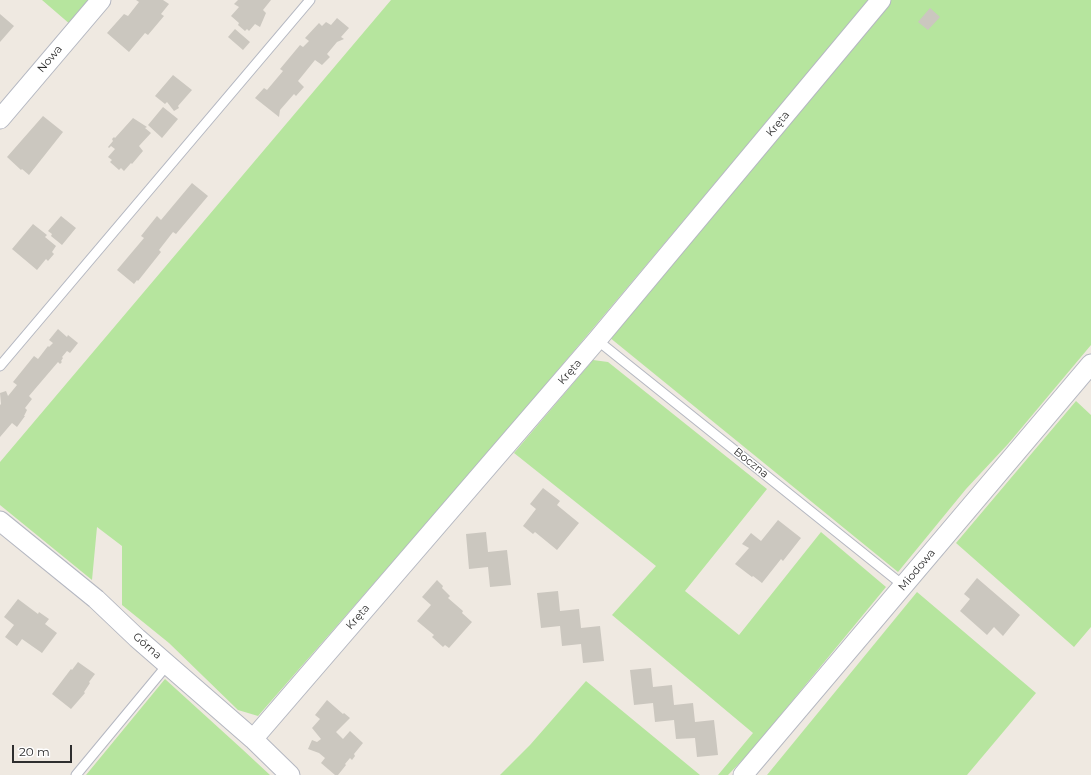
<!DOCTYPE html>
<meta charset="utf-8">
<style>
body{margin:0}
#map{position:relative;width:1091px;height:775px;overflow:hidden;background:#efe9e1;font-family:Montserrat,sans-serif}
canvas{display:block}
.scale{position:absolute;left:12px;top:745px;width:60px;height:18px;box-sizing:border-box;border:2px solid #2e2e2e;border-top:0;padding-left:5px;font-size:12px;line-height:14px;white-space:nowrap;color:#2e2e2e;-webkit-text-stroke:3px #fff;paint-order:stroke}
</style>
<div id="map">
<canvas width="1091" height="775"></canvas>
<div class="scale">20 m</div>
</div>
<script>
const ctx = document.querySelector('canvas').getContext('2d');
ctx.lineJoin = 'round';
function fillPath(path, color) {
  ctx.fillStyle = color;
  ctx.fill(path, 'evenodd');
}
function poly(rows) {
  const path = new Path2D();
  for (const r of rows) {
    path.moveTo(r[0], r[1]);
    for (let i = 2; i < r.length; i += 2) path.lineTo(r[i], r[i + 1]);
  }
  return path;
}
function stroke(path, color, width, dash) {
  ctx.strokeStyle = color;
  ctx.lineWidth = width;
  ctx.lineCap = dash ? 'butt' : 'round';
  ctx.setLineDash(dash || []);
  ctx.stroke(path);
}
function drawText(font, color, halo, rows, align = 'center') {
  ctx.font = font + ' Montserrat,sans-serif';
  ctx.lineWidth = 3;
  ctx.setLineDash([]);
  ctx.textBaseline = 'middle';
  ctx.strokeStyle = halo;
  ctx.fillStyle = color;
  for (const [text, x, y, turn = 0] of rows) {
    ctx.save();
    ctx.translate(x, y);
    ctx.rotate((+turn || 0) * Math.PI / 180);
    ctx.textAlign = isNaN(turn) ? turn : align;
    if (halo) ctx.strokeText(text, 0, 0);
    ctx.fillText(text, 0, 0);
    ctx.restore();
  }
}
fillPath(poly([
 [42,0,92,0,71,25],
 [391,0,869,0,499,440,258,716,238,710,169,643,122,605,122,546,97,527,92,580,0,505,0,462],
 [887,0,1091,0,1091,345,1008,444,966,489,898,572,609,337],
 [593,360,608,362,767,489,685,591,739,635,821,532,886,587,751,751,728,775,718,775,753,733,612,615,656,566,514,453],
 [1076,401,1091,415,1091,627,1074,647,956,543],
 [917,592,1036,693,967,775,767,775],
 [165,679,242,749,270,775,86,775],
 [586,681,700,775,500,775,530,745]
]), '#b6e59e');
fillPath(poly([
 [136,0,163,0,169,4,161,14,164,16,148,35,145,33,129,52,107,33,124,14,128,16,139,2],
 [238,0,271,0,263,10,266,13,260,27,255,24,249,31,247,29,245,31,238,25,239,23,231,16,239,7,234,4],
 [930,8,940,17,928,30,918,22],
 [0,14,14,26,0,42],
 [337,18,349,28,341,37,344,39,337,42,327,54,330,57,322,65,315,60,298,81,304,87,296,96,294,94,280,110,279,117,255,98,264,88,267,90,283,71,280,69,300,45,303,47,309,41,305,38,319,23,322,26,326,22,331,25],
 [235,29,250,42,243,50,228,37],
 [173,75,192,90,178,106,179,108,174,111,167,102,165,104,155,96],
 [163,107,178,119,162,138,148,125],
 [43,116,63,132,29,175,22,169,21,170,7,157],
 [133,118,147,127,145,128,151,133,139,146,143,151,132,164,131,163,124,171,121,168,119,170,110,162,112,160,108,157,115,149,111,146,109,148,108,147,113,141,112,139,114,137,115,138],
 [192,183,208,196,176,234,173,232,159,250,161,252,138,281,137,280,134,284,117,270,144,238,141,236,157,216,161,220],
 [61,216,76,228,62,245,51,236,52,234,48,231],
 [33,224,47,235,45,237,56,246,52,252,54,254,48,261,46,259,37,270,12,249],
 [58,329,67,337,68,335,78,343,70,353,67,351,62,357,63,358,61,361,62,362,60,364,58,362,29,396,32,399,25,408,27,410,24,416,25,416,17,427,12,423,0,437,0,405,1,404,0,393,6,391,8,396,17,385,13,382,34,356,38,359,48,346,49,347,53,343,49,340],
 [543,488,560,501,557,505,579,523,557,550,535,532,533,534,523,526,536,509,530,504],
 [778,520,801,538,783,561,781,559,762,583,753,576,752,577,735,564,749,548,742,544,751,533,761,541],
 [486,532,488,552,507,550,511,585,490,587,488,567,469,569,466,534],
 [977,578,1020,615,1003,636,994,627,987,635,960,611,970,599,964,594],
 [437,580,443,586,442,588,450,596,448,598,463,611,462,613,472,622,449,648,445,645,443,647,432,637,434,635,417,621,431,605,422,597],
 [558,591,560,611,579,609,581,628,600,626,604,661,583,663,581,644,562,646,560,626,541,628,537,593],
 [18,599,38,614,39,612,49,619,45,624,57,633,42,653,22,639,17,646,5,637,14,625,4,617],
 [78,662,95,674,89,682,90,683,84,692,85,693,71,709,52,694,71,669,72,670],
 [651,668,653,687,672,685,674,705,693,703,695,722,714,720,718,755,697,757,695,738,676,739,674,720,655,722,653,703,634,705,630,670],
 [327,700,343,714,344,713,350,718,336,732,343,739,350,731,363,743,354,754,355,756,352,760,350,758,345,764,346,765,338,775,335,775,321,763,325,758,319,753,308,749,312,740,317,742,321,739,312,728,320,719,315,715]
]), '#cbc7bf');
const lane = poly([
 [597,340,904,586],
 [0,366,310,0],
 [76,775,168,664]
]);
const street = poly([
 [0,119,101,0],
 [0,521,96,599,137,638,253,739,290,775],
 [253,739,597,340,881,0],
 [743,775,1091,364]
]);
stroke(lane, '#b4b7c1', 11);
stroke(street, '#b4b7c1', 21);
stroke(lane, '#fff', 9);
stroke(street, '#fff', 19);
drawText('11px', '#2e2e2e', '#fff', [
 ["Nowa",50,59,-50],
 ["Kręta",778,124,-50],
 ["Kręta",570,372,-49],
 ["Boczna",751,463,39],
 ["Miodowa",917,570,-50],
 ["Kręta",358,617,-49],
 ["Górna",147,646,41]
]);
</script>
